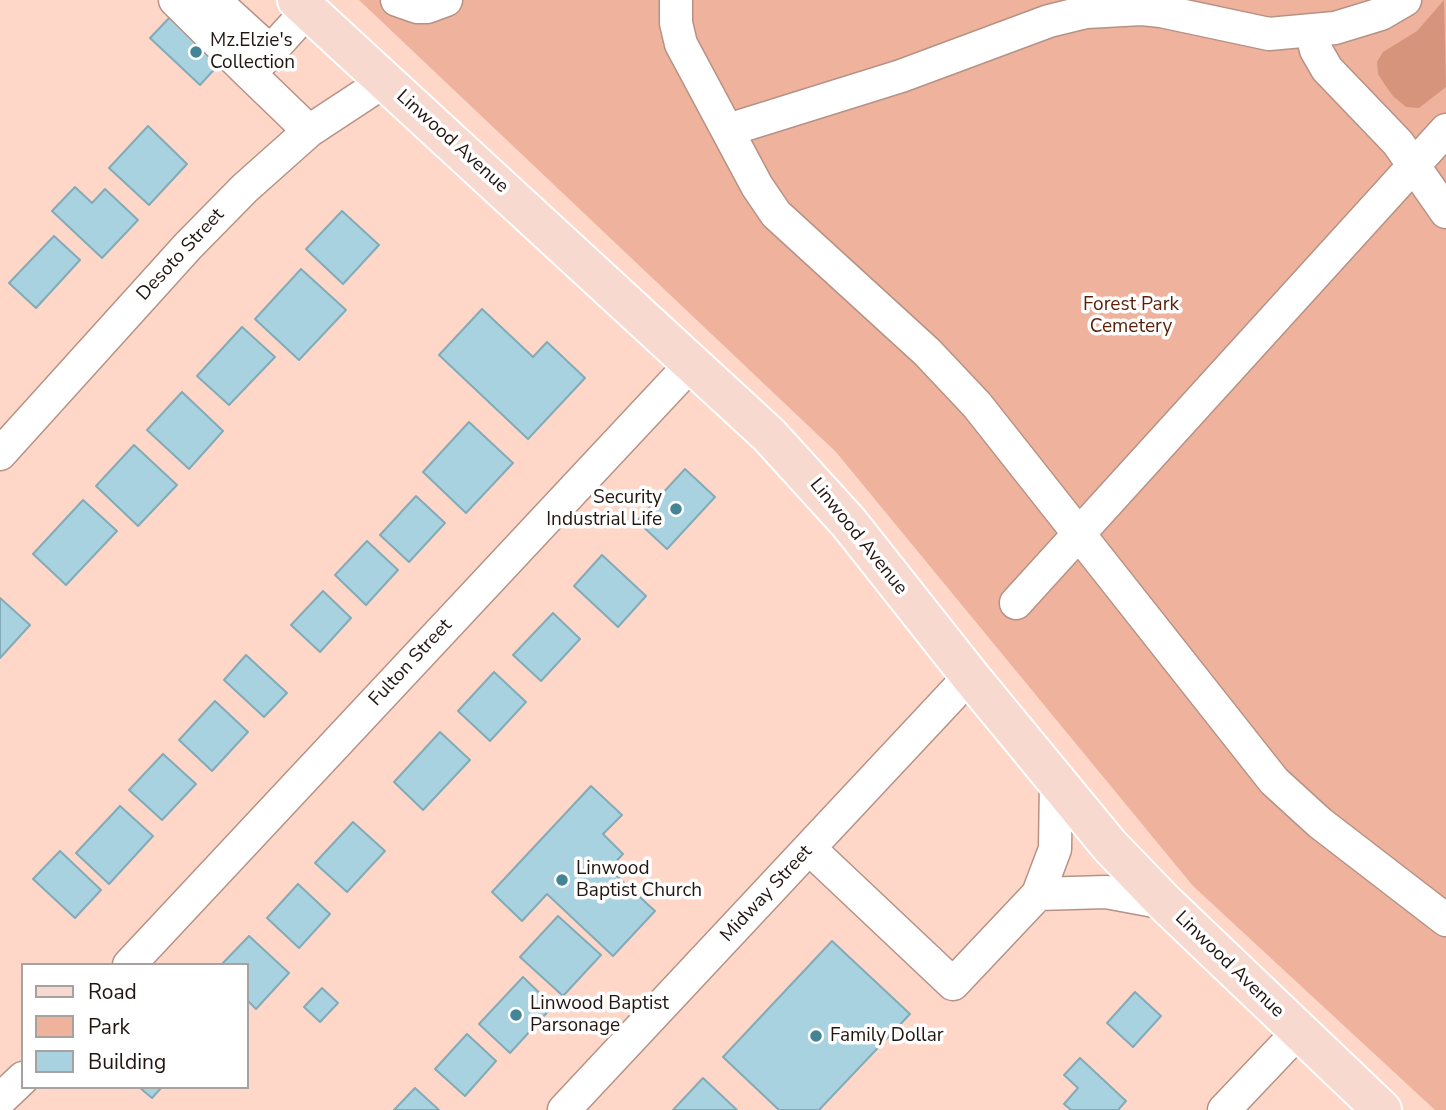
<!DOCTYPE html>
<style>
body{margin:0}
#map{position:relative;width:1446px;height:1110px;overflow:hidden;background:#fed7c9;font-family:"Nunito Sans",sans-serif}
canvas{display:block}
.legend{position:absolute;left:21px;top:963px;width:228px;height:126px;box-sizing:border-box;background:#fff;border:2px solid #a7a2a0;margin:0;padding:9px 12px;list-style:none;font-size:21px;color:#231611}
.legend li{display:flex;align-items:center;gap:14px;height:35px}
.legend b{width:35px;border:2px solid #a7a2a0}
</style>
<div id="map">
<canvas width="1446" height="1110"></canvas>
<ul class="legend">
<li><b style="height:9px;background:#f8d9cf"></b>Road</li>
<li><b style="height:19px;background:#eeb29d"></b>Park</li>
<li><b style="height:19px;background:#a8d2df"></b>Building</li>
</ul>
</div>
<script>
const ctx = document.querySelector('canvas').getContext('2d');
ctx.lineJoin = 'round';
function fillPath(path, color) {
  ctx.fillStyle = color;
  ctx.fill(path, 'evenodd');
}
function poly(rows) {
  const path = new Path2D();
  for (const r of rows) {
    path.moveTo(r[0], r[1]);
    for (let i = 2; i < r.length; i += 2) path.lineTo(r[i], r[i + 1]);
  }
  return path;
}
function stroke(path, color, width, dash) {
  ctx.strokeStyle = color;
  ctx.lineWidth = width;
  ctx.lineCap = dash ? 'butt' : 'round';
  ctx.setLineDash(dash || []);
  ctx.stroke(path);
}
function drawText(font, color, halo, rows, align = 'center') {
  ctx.font = font + ' "Nunito Sans",sans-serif';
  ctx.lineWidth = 7;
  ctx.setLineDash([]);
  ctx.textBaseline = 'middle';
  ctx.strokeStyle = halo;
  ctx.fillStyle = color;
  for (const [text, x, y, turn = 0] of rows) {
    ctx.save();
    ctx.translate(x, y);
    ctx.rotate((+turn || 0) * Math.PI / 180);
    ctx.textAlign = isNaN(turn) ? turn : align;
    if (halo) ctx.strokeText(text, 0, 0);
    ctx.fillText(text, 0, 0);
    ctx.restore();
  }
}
fillPath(poly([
 [359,0,1446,0,1446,1110,1435,1110,1193,886,836,452]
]), '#eeb29d');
fillPath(poly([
 [1444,0,1446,87,1419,108,1406,107,1393,96,1385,85,1378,74,1377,62,1383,52,1417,31]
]), '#d7947d');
const building = poly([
 [172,15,221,62,200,85,150,38,172,15],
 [148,126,187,164,149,205,109,168,148,126],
 [75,187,92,203,105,189,138,220,102,258,52,211,75,187],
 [342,211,379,245,343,284,306,249,342,211],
 [54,236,80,260,36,308,9,283,54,236],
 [301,269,346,310,299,360,255,319,301,269],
 [482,309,533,357,547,342,585,378,528,439,439,355,482,309],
 [242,327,275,357,229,405,197,376,242,327],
 [182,392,223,431,189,469,147,430,182,392],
 [469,422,513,463,466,513,423,472,469,422],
 [134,445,177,485,138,526,96,486,134,445],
 [685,469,715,497,667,549,637,521,685,469],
 [416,496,445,523,409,562,380,535,416,496],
 [83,500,117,531,66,585,33,554,83,500],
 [367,541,398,570,366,605,335,575,367,541],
 [602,555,646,596,618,627,574,586,602,555],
 [323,591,351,618,320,652,291,625,323,591],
 [0,598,30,625,0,658,0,598],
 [553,613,580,639,541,681,513,655,553,613],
 [246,655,287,693,264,717,224,680,246,655],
 [494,672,526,702,490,741,458,711,494,672],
 [215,701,248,732,212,771,179,740,215,701],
 [440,732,470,760,423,810,394,782,440,732],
 [163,754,196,784,162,820,129,790,163,754],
 [591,786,622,815,603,834,623,854,609,869,655,911,613,956,547,894,522,921,492,892,591,786],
 [120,806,153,836,109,884,76,853,120,806],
 [353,822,385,851,347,892,315,863,353,822],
 [60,851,101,890,75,918,33,879,60,851],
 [298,884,330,914,299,948,267,918,298,884],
 [558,916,601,955,563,996,520,957,558,916],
 [249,936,289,973,256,1009,247,1000,247,965,221,965,249,936],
 [832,941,910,1014,819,1110,779,1110,723,1057,832,941],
 [523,977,553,1006,510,1053,479,1024,523,977],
 [322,988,338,1003,320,1022,304,1007,322,988],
 [1135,992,1161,1016,1133,1047,1107,1023,1135,992],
 [467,1034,496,1061,465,1096,435,1069,467,1034],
 [1080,1058,1126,1101,1118,1110,1071,1110,1064,1104,1078,1088,1064,1075,1080,1058],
 [703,1078,737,1110,673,1110,703,1078],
 [139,1087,162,1087,152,1098,139,1087],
 [415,1088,439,1110,394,1110,415,1088]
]);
fillPath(building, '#a8d2df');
stroke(building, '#82abb7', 2);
const minor = poly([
 [175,0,250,74],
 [214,0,271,52],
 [397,0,417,7,427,7,446,0],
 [676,0,676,23,681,44,757,186,776,214,927,352,977,405,1274,781,1320,823,1446,920],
 [308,10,250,74,309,131],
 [1311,31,1316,50,1327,69,1398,143,1446,212],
 [728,130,901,76,1049,21,1086,12,1142,9,1161,11,1269,34,1335,28,1381,14,1405,0],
 [0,454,188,246,245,188,309,131,385,81],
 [1016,603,1446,130],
 [810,849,953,984,1038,894,1055,849,1056,782],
 [1038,894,1106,892,1165,903],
 [129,965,693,362],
 [0,1100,23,1078],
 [564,1110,970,676],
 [1224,1110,1298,1032]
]);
const major = poly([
 [297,0,769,435,849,523,970,676,1110,846,1165,903,1382,1110]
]);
stroke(minor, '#b69285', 35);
stroke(major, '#fff', 42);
stroke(minor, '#fff', 32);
stroke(major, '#f8d9cf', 38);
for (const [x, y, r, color] of [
 [196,52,7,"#438597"],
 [676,509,7,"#438597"],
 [562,880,7,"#438597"],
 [516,1015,7,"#438597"],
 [816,1036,7,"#438597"]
]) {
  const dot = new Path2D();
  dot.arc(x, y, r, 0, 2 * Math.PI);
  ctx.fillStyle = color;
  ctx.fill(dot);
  stroke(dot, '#fff', 2.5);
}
drawText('19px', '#231611', '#fff', [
 ["Mz.Elzie's",210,41],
 ["Collection",210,63],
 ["Security",662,498,"right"],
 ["Industrial Life",662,520,"right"],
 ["Linwood",576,869],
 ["Baptist Church",576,891],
 ["Linwood Baptist",530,1004],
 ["Parsonage",530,1026],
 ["Family Dollar",830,1036]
], 'left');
drawText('19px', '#231611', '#fff', [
 ["Linwood Avenue",452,142,42],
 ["Desoto Street",181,255,-47],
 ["Linwood Avenue",858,537,51],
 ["Fulton Street",411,663,-47],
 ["Midway Street",767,894,-47],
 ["Linwood Avenue",1229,965,44]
]);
drawText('19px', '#5a1f07', '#fff', [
 ["Forest Park",1131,305],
 ["Cemetery",1131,327]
]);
</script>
